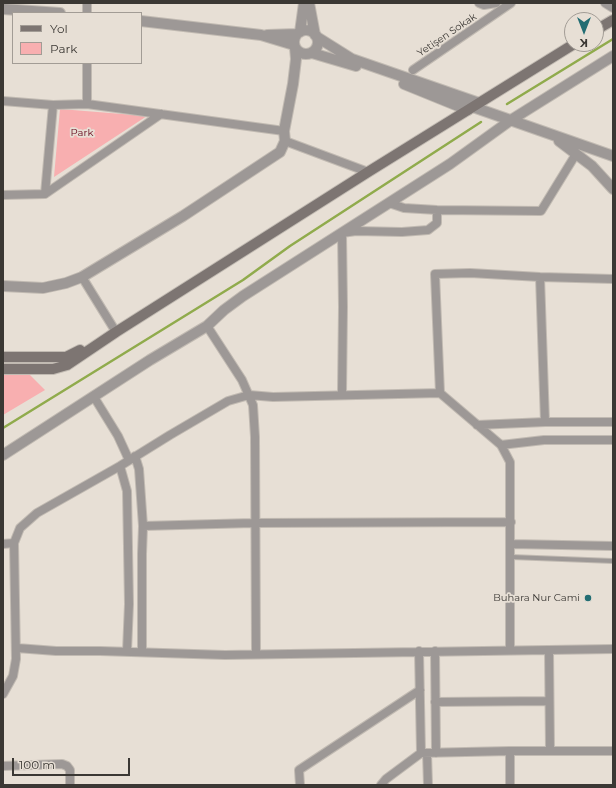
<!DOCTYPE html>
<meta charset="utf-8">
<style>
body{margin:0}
#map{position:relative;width:616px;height:788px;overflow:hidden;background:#e7dfd5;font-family:Montserrat,sans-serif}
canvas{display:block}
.frame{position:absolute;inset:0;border:4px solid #3b3834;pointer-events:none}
.legend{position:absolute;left:12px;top:12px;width:130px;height:52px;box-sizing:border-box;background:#e7dfd5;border:1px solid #a29c95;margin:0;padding:5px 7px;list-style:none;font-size:12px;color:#3b3834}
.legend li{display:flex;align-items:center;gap:8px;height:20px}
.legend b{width:20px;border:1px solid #a29c95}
.north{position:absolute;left:564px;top:12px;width:40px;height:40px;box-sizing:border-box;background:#e7dfd5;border:1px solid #a29c95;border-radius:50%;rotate:180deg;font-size:11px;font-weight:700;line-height:16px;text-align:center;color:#3b3834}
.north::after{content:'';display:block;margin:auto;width:14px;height:18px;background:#226d73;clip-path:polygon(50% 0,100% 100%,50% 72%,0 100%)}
.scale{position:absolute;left:12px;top:758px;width:118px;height:18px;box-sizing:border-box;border:2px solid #3b3834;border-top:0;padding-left:5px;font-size:12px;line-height:14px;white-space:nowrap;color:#3b3834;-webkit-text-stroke:3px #e7dfd5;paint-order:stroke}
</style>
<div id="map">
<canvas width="616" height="788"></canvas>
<div class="frame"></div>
<ul class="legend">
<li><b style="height:5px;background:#7d7572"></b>Yol</li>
<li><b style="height:11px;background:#f8afb0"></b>Park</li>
</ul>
<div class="north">K</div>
<div class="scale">100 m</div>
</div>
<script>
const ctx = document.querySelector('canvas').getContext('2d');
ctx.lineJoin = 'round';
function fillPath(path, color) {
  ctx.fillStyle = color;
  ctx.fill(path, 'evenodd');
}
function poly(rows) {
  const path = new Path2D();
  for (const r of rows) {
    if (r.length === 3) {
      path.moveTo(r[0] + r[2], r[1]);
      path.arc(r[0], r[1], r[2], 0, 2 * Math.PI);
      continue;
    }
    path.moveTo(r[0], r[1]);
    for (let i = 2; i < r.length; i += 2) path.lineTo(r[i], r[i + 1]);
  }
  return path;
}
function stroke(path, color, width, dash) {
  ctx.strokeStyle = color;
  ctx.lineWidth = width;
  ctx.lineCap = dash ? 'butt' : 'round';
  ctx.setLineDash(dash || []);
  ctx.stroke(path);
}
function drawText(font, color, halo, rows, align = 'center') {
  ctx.font = font + ' Montserrat,sans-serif';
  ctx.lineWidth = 3.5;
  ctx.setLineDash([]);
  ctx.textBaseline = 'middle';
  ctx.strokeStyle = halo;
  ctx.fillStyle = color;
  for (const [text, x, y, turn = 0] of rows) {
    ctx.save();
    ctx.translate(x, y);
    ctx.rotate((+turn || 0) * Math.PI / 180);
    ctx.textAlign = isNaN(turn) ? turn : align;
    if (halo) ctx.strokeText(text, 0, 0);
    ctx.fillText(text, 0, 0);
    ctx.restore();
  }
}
fillPath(poly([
 [60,109,147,116,54,177],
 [29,374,45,390,3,415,3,375]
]), '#f8afb0');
stroke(poly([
 [507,104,613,39],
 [3,428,243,280,290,246,481,122]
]), '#90ab4c', 2.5);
const service = poly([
 [511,557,613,561]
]);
const minor = poly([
 [479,3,484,5,496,3],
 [605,3,613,8],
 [87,13,87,3],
 [87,63,87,104],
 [413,70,511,3],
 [3,101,53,105,87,104,284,131],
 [285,141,368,172],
 [45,194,53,105],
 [3,195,45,194,161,114],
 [389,203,404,208,437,210,541,211,576,154],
 [82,277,116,332],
 [540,277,545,422],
 [207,326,242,380,253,405,255,437,256,654],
 [440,393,435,274,470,273,540,277,613,279],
 [342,394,343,307,342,233,356,231,402,232,428,230,437,223,437,210],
 [94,397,118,436,129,460],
 [477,425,545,422,613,422],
 [501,445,544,440,613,440],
 [135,456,139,469,143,526,142,554,142,652],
 [120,466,127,491,129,604,127,651],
 [143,526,253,523,511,522],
 [3,544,14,543],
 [511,544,613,546],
 [17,648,56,651,100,651,225,655,613,649],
 [549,650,550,751],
 [419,651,421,753],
 [435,651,436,753],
 [3,694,13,676,16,659,14,543,20,528,37,513,120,466,170,435,228,401,249,395,273,397,440,393,501,445,510,462,510,650],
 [435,702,549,701],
 [510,751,510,785],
 [427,753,428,785],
 [3,766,62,764,67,766,70,770,70,785],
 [300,785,299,770,420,690],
 [381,785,386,779,421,753,510,751,613,751]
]);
const tertiary = poly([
 [309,3,315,35],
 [3,9,60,13],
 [141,21,261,35,294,45],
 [306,42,12],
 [300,32,304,3],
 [267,35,297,34],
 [317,37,352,59,479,103],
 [312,53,356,66],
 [404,84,468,110],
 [473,107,613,156],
 [559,141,592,166,613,189],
 [3,286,43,288,66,283,82,277,183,216,280,152,285,141,284,131,293,84,296,59,295,48],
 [3,455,150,360,207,326,224,310,243,296,450,164,511,120,613,56]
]);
const secondary = poly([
 [596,30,613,20],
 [3,357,66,357,80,350],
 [3,369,53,369,67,365,116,332,368,172,574,44]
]);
stroke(service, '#c1bab2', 6);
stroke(minor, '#c1bab2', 10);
stroke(tertiary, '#c1bab2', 12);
stroke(secondary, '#c1bab2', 12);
stroke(service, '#9d9896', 4);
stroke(minor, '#9d9896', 8);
stroke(tertiary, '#9d9896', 10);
stroke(secondary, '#7d7572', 10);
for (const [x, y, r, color] of [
 [588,598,4,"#226d73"]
]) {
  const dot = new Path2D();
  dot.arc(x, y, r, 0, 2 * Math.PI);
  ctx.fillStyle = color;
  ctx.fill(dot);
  stroke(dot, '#e7dfd5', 1.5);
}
drawText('10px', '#3b3834', '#e7dfd5', [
 ["Yetişen Sokak",447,35,-34]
]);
drawText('10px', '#630318', '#e7dfd5', [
 ["Park",82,133]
]);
drawText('10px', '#3b3834', '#e7dfd5', [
 ["Buhara Nur Cami",580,598]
], 'right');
</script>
